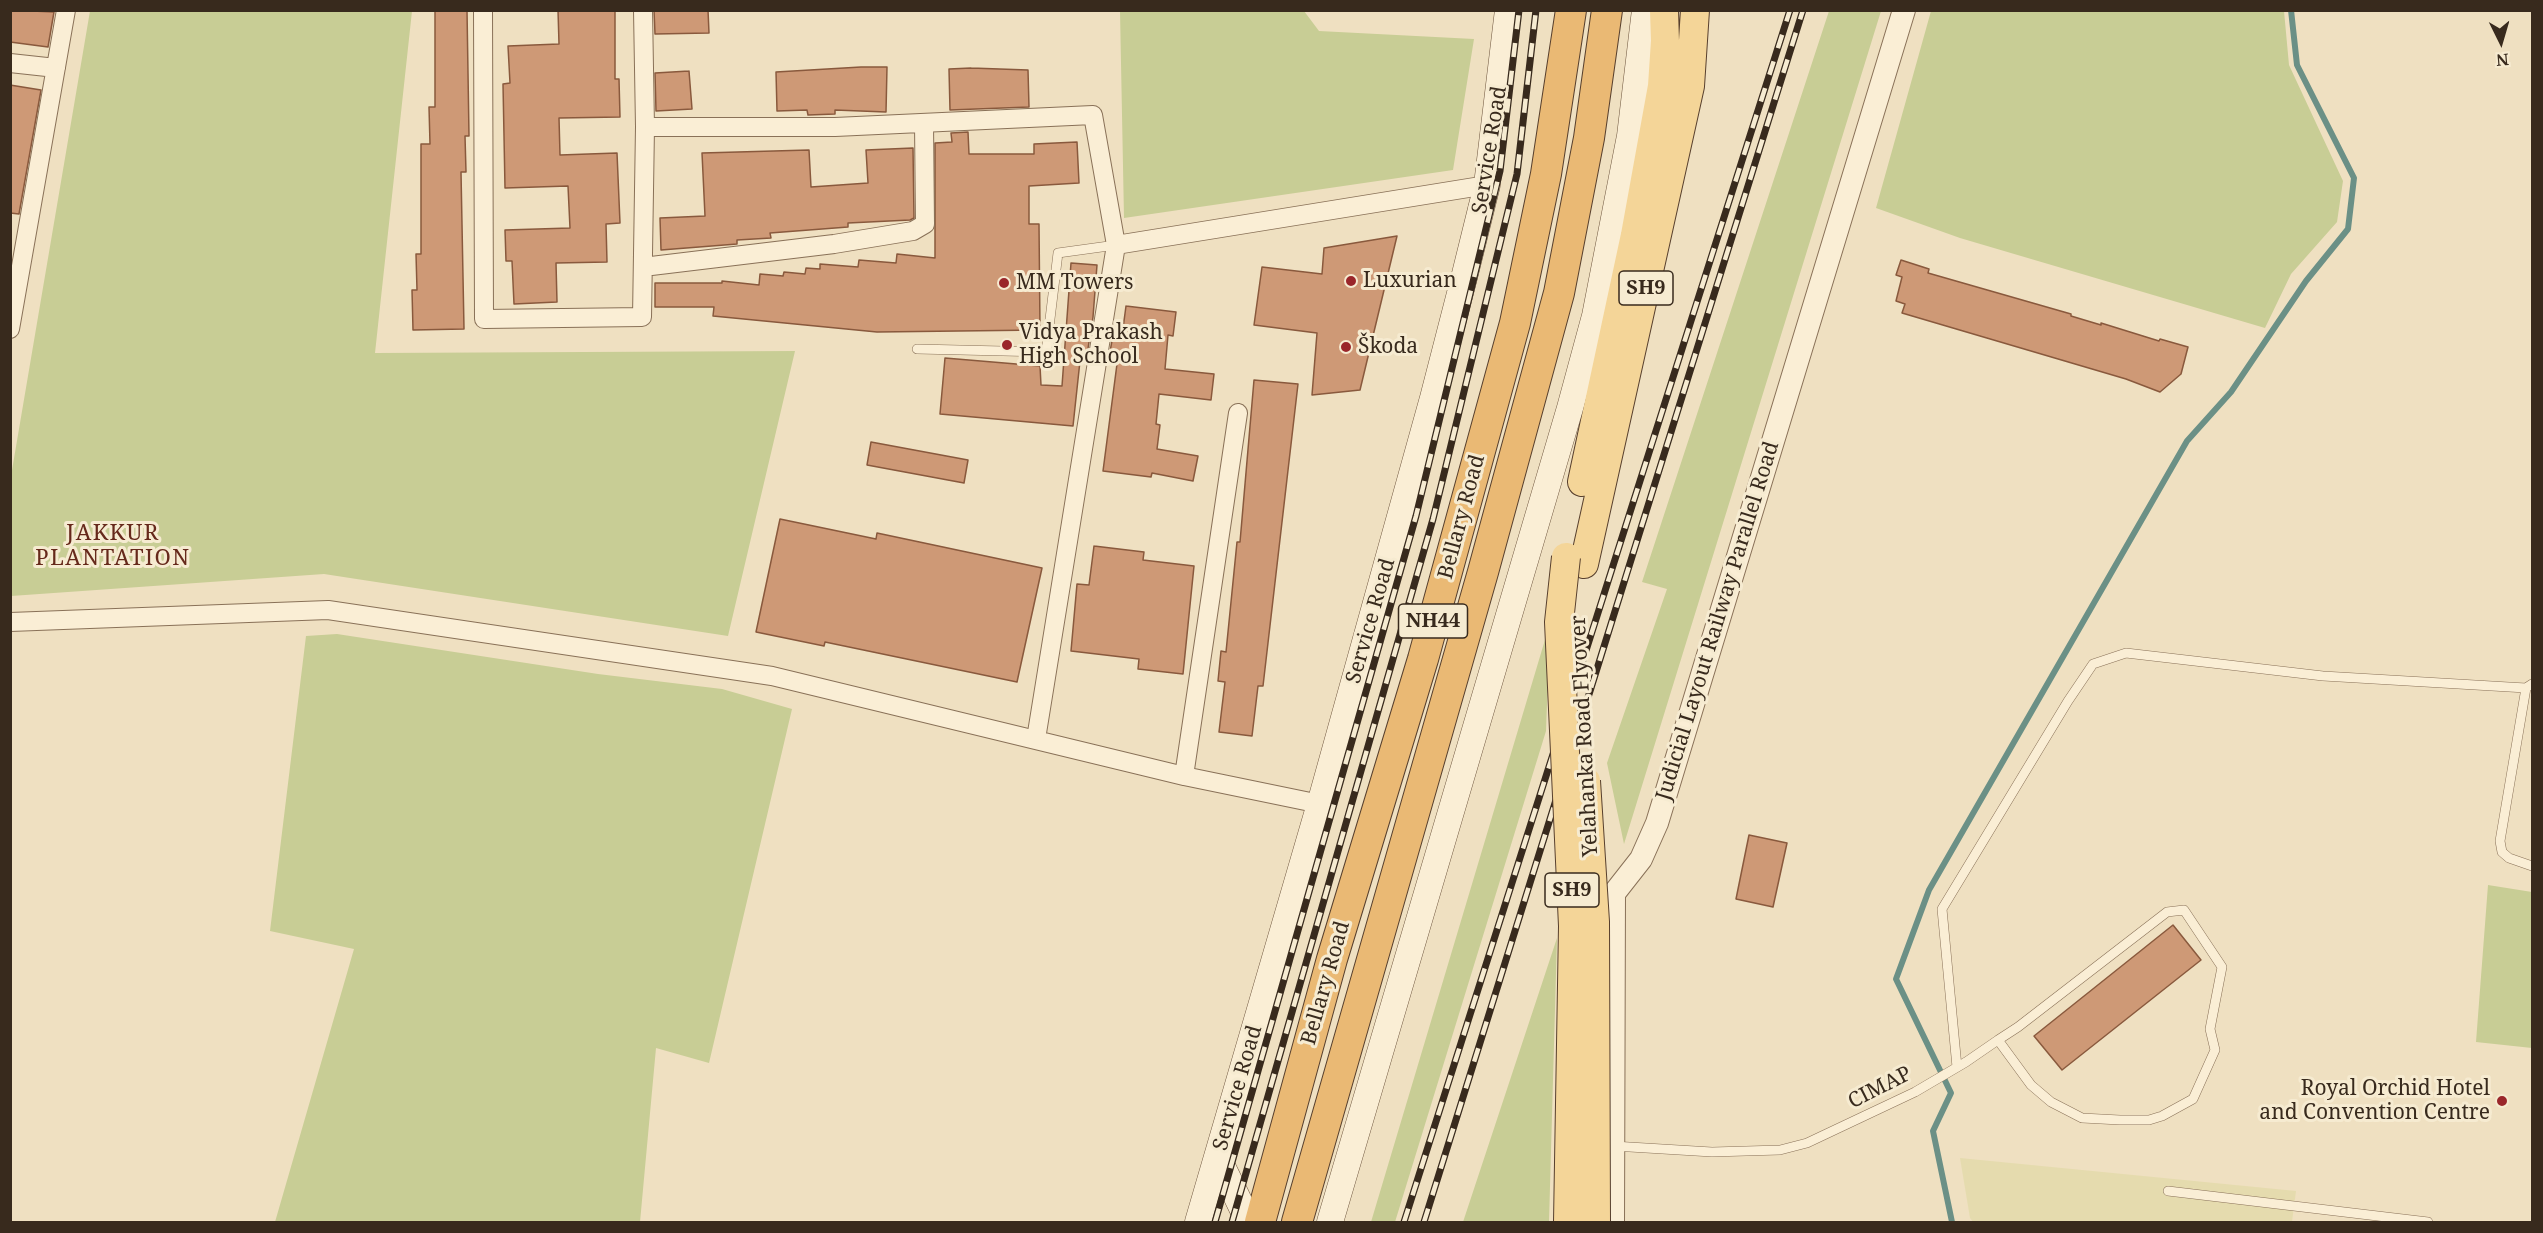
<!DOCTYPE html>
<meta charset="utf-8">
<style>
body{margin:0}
#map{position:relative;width:2543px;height:1233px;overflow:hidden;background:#efe0c1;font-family:"Noto Serif",serif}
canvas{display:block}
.frame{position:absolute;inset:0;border:12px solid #382a1d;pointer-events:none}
.north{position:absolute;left:2471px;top:12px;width:60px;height:60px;-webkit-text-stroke:4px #f6ebd1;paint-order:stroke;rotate:175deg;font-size:16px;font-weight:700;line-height:24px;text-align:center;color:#382a1d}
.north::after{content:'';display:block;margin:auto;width:21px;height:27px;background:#382a1d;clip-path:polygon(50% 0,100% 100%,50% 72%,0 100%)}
</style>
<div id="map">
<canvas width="2543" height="1233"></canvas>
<div class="frame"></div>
<div class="north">N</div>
</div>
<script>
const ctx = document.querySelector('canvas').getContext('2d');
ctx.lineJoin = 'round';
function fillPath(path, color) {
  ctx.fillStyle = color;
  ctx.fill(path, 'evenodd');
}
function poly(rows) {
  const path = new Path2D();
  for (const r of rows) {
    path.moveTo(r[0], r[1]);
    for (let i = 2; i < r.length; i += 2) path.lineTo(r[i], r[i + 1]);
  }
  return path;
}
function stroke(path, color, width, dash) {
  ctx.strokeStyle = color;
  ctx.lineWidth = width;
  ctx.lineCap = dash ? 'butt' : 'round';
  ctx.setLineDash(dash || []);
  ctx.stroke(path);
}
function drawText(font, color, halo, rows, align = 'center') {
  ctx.font = font + ' "Noto Serif",serif';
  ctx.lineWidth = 6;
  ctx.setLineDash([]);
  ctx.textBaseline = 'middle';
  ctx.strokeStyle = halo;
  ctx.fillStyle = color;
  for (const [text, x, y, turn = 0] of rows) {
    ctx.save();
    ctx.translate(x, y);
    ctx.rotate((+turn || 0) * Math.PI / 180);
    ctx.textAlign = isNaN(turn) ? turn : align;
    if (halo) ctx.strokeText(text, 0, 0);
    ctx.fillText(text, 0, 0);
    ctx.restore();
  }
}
fillPath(poly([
 [1960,1158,2296,1191,2292,1222,1973,1222,1970,1218]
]), '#e5dbae');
fillPath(poly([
 [90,11,412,11,375,353,795,351,728,636,324,574,11,596,11,476],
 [1120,11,1304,11,1319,31,1474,39,1453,170,1124,218],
 [1829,11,1881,11,1624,844,1607,763,1667,589,1642,582],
 [1931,11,2284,11,2289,65,2343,181,2337,222,2291,274,2265,328,1960,238,1876,208],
 [1550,623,1546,731,1395,1222,1371,1222],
 [337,634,598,674,722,689,792,709,709,1063,656,1048,640,1222,275,1222,354,949,270,931,306,636],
 [2488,885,2532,892,2532,1048,2476,1042],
 [1557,938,1549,1222,1463,1222]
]), '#c8cd95');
stroke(poly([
 [1952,1222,1933,1131,1951,1093,1896,979,1929,890,2187,441,2231,392,2306,281,2348,229,2354,178,2297,65,2291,10]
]), '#6b9086', 6);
const building = poly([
 [10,10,54,12,48,47,10,42,10,10],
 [435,10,467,10,469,136,465,136,466,172,461,172,464,329,413,330,412,290,417,290,416,254,421,254,421,144,430,144,429,107,435,107,435,10],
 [558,10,615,10,615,79,619,79,620,117,559,118,560,155,617,153,620,223,606,224,607,262,556,263,557,302,514,304,512,261,506,261,505,230,570,228,568,186,505,188,503,84,510,83,508,46,559,44,558,10],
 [654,10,708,10,709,33,655,34,654,10],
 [861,67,887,67,886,112,835,110,835,114,808,115,807,110,777,111,776,72,861,67],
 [971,68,1028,70,1029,107,950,110,949,69,971,68],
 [689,71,692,109,656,111,655,73,689,71],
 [10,85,41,90,19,214,10,213,10,85],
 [968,132,969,154,1034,154,1034,144,1077,142,1079,183,1029,186,1029,224,1039,224,1040,330,877,332,713,316,714,307,655,307,655,283,722,283,722,281,759,285,760,274,783,276,784,272,805,274,806,268,820,269,820,264,858,267,859,260,896,263,897,254,935,258,935,143,952,142,951,133,968,132],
 [913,148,914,218,910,220,848,223,848,227,770,233,771,238,737,240,737,244,661,250,660,218,705,216,702,153,809,150,811,187,868,183,866,150,913,148],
 [1397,236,1360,390,1312,395,1317,333,1254,325,1262,267,1322,274,1324,248,1397,236],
 [1901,260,1929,269,1928,273,2071,314,2071,316,2101,325,2101,323,2159,341,2160,339,2188,347,2181,374,2160,392,2126,379,1902,313,1905,304,1896,301,1902,277,1896,275,1901,260],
 [1071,263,1097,265,1093,317,1086,361,1080,361,1073,426,940,414,945,358,1040,366,1041,385,1062,386,1071,263],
 [1126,306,1176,312,1173,336,1168,335,1165,369,1214,374,1211,400,1159,394,1156,424,1160,425,1157,449,1198,456,1193,481,1152,473,1151,477,1103,471,1117,364,1108,363,1113,335,1122,336,1126,306],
 [1254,380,1298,384,1263,686,1258,686,1252,736,1219,732,1225,682,1218,681,1221,651,1226,652,1237,542,1240,542,1254,380],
 [871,442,968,460,964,483,867,465,871,442],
 [780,519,876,539,877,533,1042,568,1017,682,825,642,824,646,756,632,780,519],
 [1094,546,1144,552,1143,560,1194,566,1183,674,1138,669,1139,659,1071,651,1077,584,1089,585,1094,546],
 [1749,835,1787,843,1773,907,1736,899,1749,835],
 [2173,925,2201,960,2062,1070,2034,1036,2173,925]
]);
fillPath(building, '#ce9976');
stroke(building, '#89593d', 1.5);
const service = poly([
 [917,349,1046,352,1058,253,1116,245],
 [2526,688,2500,841,2502,852,2509,858,2532,866],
 [1957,1067,1942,909,2068,701,2093,664,2126,653,2323,676,2526,688,2532,684],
 [1613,1146,1712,1152,1780,1150,1807,1143,1915,1092,1966,1062,1998,1040,2018,1027,2167,912,2184,910,2222,967,2210,1029,2215,1050,2193,1099,2162,1116,2149,1120,2120,1120,2082,1118,2051,1102,2031,1085,1998,1040],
 [2168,1191,2428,1222]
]);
const minor = poly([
 [483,10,484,319,642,317,645,127,643,10],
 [10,63,56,68],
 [645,127,835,127,1093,115,1116,245,1036,739],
 [1116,245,1487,185],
 [643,267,834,244,913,231,925,224,924,123],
 [10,329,66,10],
 [10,622,328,610,772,676,1184,776,1320,804],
 [1184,776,1238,413]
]);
const tertiary = poly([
 [1590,924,1641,859,1657,823,1904,10],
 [1613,1222,1614,893]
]);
const secondary = poly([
 [1218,1158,1249,1222],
 [1198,1222,1320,804,1433,398,1465,274,1487,185,1508,10],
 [1330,1222,1570,408,1595,316,1630,136,1645,10]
]);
const primary = poly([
 [1582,482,1635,235,1662,86,1665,41,1664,10],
 [1584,564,1690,86,1695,10]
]);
const trunk = poly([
 [1260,1222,1332,959,1423,659,1515,323,1546,174,1571,10],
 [1297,1222,1483,572,1559,293,1589,138,1607,10]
]);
stroke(service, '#897158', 10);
stroke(minor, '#897158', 20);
stroke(tertiary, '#897158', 24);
stroke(secondary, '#6b523b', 27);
stroke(primary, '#573f2d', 30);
stroke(trunk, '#573f2d', 32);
stroke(service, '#faeed5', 9);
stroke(minor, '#faeed5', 18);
stroke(tertiary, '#faeed5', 22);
stroke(secondary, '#faeed5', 26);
stroke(primary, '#f4d598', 28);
stroke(trunk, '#eab974', 30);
const rail = poly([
 [1215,1222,1416,516,1500,171,1519,10],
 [1232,1222,1433,519,1517,174,1536,10],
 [1404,1222,1790,10],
 [1424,1222,1803,10]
]);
stroke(rail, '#382a1d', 7);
stroke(rail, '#f6ebd1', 4.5, [14]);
const primaryBridge = poly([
 [1566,557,1559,622,1573,926,1568,1222],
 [1586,781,1595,922,1596,1222]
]);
stroke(primaryBridge, '#573f2d', 30, []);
stroke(primaryBridge, '#f4d598', 28);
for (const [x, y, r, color] of [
 [1351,281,6,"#9a262a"],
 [1004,283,6,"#9a262a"],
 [1007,345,6,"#9a262a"],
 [1346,347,6,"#9a262a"],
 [2502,1101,6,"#9a262a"]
]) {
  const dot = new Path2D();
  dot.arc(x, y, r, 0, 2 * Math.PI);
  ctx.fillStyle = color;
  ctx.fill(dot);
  stroke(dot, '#f6ebd1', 2);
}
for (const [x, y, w] of [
 [1646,288,54],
 [1433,621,69],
 [1572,890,54]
]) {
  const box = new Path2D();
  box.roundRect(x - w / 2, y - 17, w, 34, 4.5);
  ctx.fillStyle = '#f6ebd1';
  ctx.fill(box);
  stroke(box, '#382a1d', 1.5);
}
drawText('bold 20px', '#382a1d', null, [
 ["SH9",1646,288],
 ["NH44",1433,621],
 ["SH9",1572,890]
]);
drawText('21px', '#382a1d', '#f6ebd1', [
 ["Service Road",1490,150,-81],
 ["Bellary Road",1462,517,-75],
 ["Service Road",1371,621,-74],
 ["Judicial Layout Railway Parallel Road",1718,621,-73],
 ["Yelahanka Road Flyover",1585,736,-93],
 ["Bellary Road",1326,983,-74],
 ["Service Road",1238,1088,-74],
 ["CIMAP",1880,1088,-27]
]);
drawText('21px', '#382a1d', '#f6ebd1', [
 ["Luxurian",1363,281],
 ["MM Towers",1016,283],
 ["Vidya Prakash",1019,333],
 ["High School",1019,357],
 ["Škoda",1358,347],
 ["Royal Orchid Hotel",2490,1089,"right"],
 ["and Convention Centre",2490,1113,"right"]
], 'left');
ctx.letterSpacing = '1.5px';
drawText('22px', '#66291b', '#f6ebd1', [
 ["JAKKUR",113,534],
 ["PLANTATION",113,559]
]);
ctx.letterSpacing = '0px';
</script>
